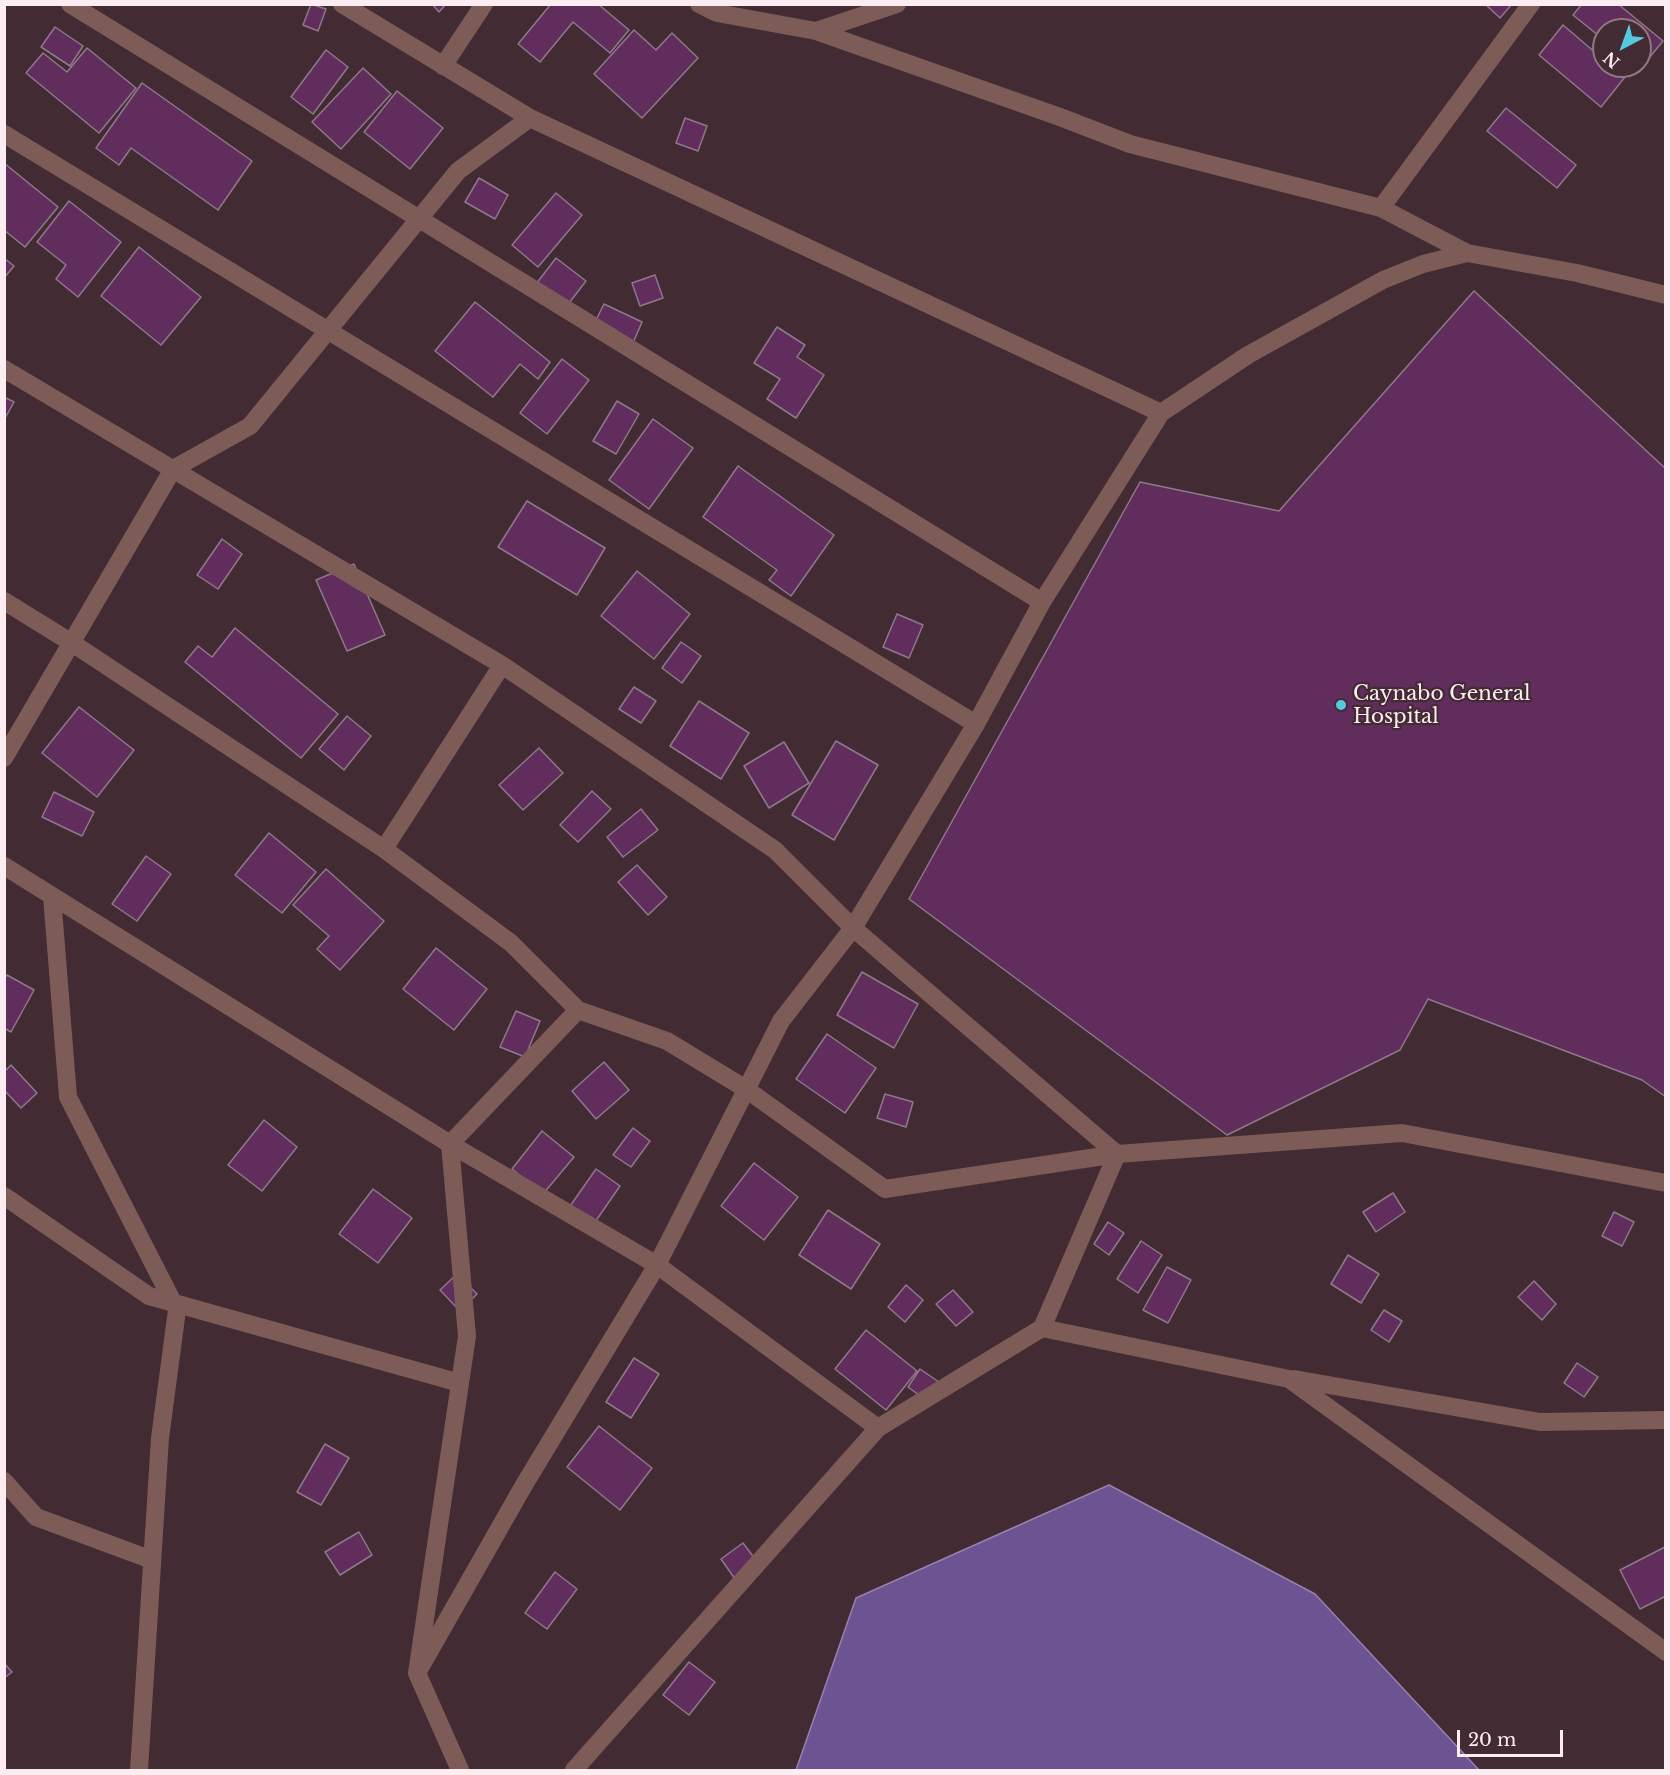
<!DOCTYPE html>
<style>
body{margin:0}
#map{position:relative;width:1670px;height:1775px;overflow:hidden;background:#422b32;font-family:"Libre Baskerville",serif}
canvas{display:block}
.frame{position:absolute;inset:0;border:6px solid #fdedf2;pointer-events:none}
.north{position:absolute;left:1592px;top:18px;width:60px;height:60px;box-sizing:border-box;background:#422b32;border:2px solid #8d797f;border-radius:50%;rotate:221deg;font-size:16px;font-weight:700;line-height:24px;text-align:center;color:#fdedf2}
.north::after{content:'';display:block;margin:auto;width:21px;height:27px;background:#55cadf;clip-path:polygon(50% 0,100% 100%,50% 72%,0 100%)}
.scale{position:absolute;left:1457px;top:1730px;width:106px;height:27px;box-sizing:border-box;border:3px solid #fdedf2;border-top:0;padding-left:8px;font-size:18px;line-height:21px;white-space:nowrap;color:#fdedf2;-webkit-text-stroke:4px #422b32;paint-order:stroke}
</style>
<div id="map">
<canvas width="1670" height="1775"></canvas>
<div class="frame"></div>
<div class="north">N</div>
<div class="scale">20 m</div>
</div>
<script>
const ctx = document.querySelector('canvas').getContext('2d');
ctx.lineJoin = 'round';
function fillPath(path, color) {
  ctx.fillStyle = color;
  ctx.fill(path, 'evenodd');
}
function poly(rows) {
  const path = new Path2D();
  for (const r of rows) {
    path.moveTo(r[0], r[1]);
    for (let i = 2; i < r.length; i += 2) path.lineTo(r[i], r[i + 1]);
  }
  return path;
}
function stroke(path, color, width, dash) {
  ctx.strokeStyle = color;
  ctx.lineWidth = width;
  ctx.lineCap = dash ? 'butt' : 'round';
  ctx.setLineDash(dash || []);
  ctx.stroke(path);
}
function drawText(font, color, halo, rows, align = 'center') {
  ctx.font = font + ' "Libre Baskerville",serif';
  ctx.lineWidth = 4.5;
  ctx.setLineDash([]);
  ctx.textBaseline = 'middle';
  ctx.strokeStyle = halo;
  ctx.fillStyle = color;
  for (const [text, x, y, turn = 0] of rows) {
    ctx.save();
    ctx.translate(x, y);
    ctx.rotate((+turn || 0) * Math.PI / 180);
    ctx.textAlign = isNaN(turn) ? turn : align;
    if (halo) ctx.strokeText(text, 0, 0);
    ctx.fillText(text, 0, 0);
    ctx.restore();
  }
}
const water = poly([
 [1109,1485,1315,1594,1479,1770,796,1770,856,1598,1109,1485]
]);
fillPath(water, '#6c5392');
stroke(water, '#9881af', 1.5);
const building = poly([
 [311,4,326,9,318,31,303,25,311,4],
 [432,4,446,4,439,12,432,4],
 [551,4,598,4,629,30,610,53,573,22,540,62,518,44,551,4],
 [1485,4,1512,4,1500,18,1485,4],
 [1582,4,1618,4,1663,41,1640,69,1636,66,1640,66,1640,30,1604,30,1604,40,1573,15,1582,4],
 [1563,25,1604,60,1604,66,1611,66,1625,77,1601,107,1539,55,1563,25],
 [55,27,83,46,70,66,41,47,55,27],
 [634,30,656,50,672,33,698,58,642,118,594,74,634,30],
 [87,48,136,88,99,133,26,73,43,53,67,72,87,48],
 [326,50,348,67,313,114,291,97,326,50],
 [363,68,391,94,341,149,312,122,363,68],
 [142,83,252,161,218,210,131,148,119,165,96,148,142,83],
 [397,91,443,128,410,169,364,132,397,91],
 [1506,108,1576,165,1557,188,1487,131,1506,108],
 [685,118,707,126,698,151,676,143,685,118],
 [4,163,58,207,25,247,4,230,4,163],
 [479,178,508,195,495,219,465,202,479,178],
 [556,193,582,215,538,267,512,245,556,193],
 [69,201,121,242,78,297,56,279,66,265,37,242,69,201],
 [139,247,201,297,161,345,101,296,139,247],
 [4,258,14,266,4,278,4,258],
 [556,258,586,281,566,307,536,284,556,258],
 [655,275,663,298,640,306,632,283,655,275],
 [1474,291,1666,469,1666,1097,1642,1080,1428,999,1400,1050,1227,1135,909,899,1140,482,1279,511,1474,291],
 [475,302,550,362,538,379,520,364,493,397,435,351,475,302],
 [604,304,642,322,633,343,594,324,604,304],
 [777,327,805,345,797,357,824,375,796,418,767,399,780,379,754,363,777,327],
 [562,359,589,380,547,434,520,413,562,359],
 [4,397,14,402,4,420,4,397],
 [617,401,639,414,616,454,593,441,617,401],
 [653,419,693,448,649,509,609,480,653,419],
 [738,466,834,535,791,596,769,580,777,570,703,517,738,466],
 [527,501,605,548,577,595,498,547,527,501],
 [222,539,242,554,218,589,197,575,222,539],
 [354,564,385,635,347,651,316,580,354,564],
 [637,571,690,614,654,659,601,616,637,571],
 [897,614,923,625,909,658,883,647,897,614],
 [235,628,338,714,301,758,185,662,198,646,212,657,235,628],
 [681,642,701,656,682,683,662,668,681,642],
 [634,687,656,701,641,723,619,709,634,687],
 [699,701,749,733,721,779,670,746,699,701],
 [79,707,134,750,97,797,42,753,79,707],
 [347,716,371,736,344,770,319,749,347,716],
 [836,741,878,765,834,840,792,815,836,741],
 [784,742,809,783,769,808,744,766,784,742],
 [539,748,563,773,523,810,499,785,539,748],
 [592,791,611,809,578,842,560,825,592,791],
 [54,792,94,812,82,836,42,817,54,792],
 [641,809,658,830,623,857,607,837,641,809],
 [269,833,316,872,282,913,235,875,269,833],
 [146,856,171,874,137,921,112,904,146,856],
 [637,865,667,897,648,915,618,882,637,865],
 [326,869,384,921,340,970,317,949,329,936,293,905,326,869],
 [436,948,487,989,454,1030,403,989,436,948],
 [862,972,918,1004,894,1048,837,1015,862,972],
 [7,975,34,990,11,1032,4,1028,4,979,7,975],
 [516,1011,540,1021,525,1057,500,1047,516,1011],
 [827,1034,876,1068,845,1113,796,1079,827,1034],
 [604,1062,629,1090,596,1119,572,1091,604,1062],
 [11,1065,37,1093,21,1108,4,1090,4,1072,11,1065],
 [885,1094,913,1102,906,1127,877,1118,885,1094],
 [264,1120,297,1147,262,1191,228,1165,264,1120],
 [633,1128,650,1141,631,1167,613,1155,633,1128],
 [542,1131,574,1157,543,1194,512,1169,542,1131],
 [754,1163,798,1197,764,1240,721,1206,754,1163],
 [596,1169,620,1186,593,1225,568,1209,596,1169],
 [373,1189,412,1218,378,1263,339,1234,373,1189],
 [1393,1193,1405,1212,1376,1232,1363,1212,1393,1193],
 [828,1210,880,1244,851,1289,799,1255,828,1210],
 [1614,1212,1634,1222,1622,1246,1602,1236,1614,1212],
 [1108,1222,1124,1233,1109,1255,1094,1244,1108,1222],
 [1141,1241,1162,1255,1138,1293,1117,1279,1141,1241],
 [1348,1255,1379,1274,1361,1303,1331,1284,1348,1255],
 [1167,1267,1191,1280,1168,1323,1143,1310,1167,1267],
 [457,1274,477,1294,460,1311,440,1290,457,1274],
 [1534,1281,1556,1304,1542,1320,1518,1297,1534,1281],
 [906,1285,923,1300,905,1322,888,1307,906,1285],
 [953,1290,973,1312,956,1326,936,1304,953,1290],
 [1384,1310,1402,1321,1389,1342,1371,1330,1384,1310],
 [866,1330,917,1371,886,1410,835,1369,866,1330],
 [634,1358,659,1374,631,1418,606,1402,634,1358],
 [1577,1363,1598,1377,1584,1397,1564,1383,1577,1363],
 [920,1369,939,1382,927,1401,908,1387,920,1369],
 [599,1426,652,1468,620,1510,567,1467,599,1426],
 [325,1444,349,1458,321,1505,297,1492,325,1444],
 [359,1532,372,1555,340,1575,325,1552,359,1532],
 [743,1543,758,1563,735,1579,721,1559,743,1543],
 [1665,1547,1666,1596,1640,1609,1620,1570,1665,1547],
 [555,1572,577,1589,547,1629,525,1613,555,1572],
 [689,1662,715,1682,689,1715,663,1695,689,1662],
 [4,1663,12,1672,4,1678,4,1663]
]);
fillPath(building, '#602d5d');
stroke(building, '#8e798b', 1.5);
stroke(poly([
 [70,4,1042,602],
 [342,4,530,118,1161,413],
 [699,4,717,13,816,31,1060,117,1130,144,1381,208,1467,253],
 [816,31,897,4],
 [443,66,484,4],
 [4,134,976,724],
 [1381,208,1531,4],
 [4,369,502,665,775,850,853,928,1117,1154],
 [4,601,72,643,384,849,511,943,578,1010,450,1144,657,1265,878,1428],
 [4,758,173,469,250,426,458,171,530,118],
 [384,849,502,665],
 [4,866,450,1144,467,1336,417,1673,460,1770],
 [52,896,68,1097,177,1310,160,1438,139,1770],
 [578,1010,667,1041,746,1089,885,1189,1117,1154,1402,1133,1666,1183],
 [4,1196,149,1296,460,1383],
 [1042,1328,1289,1379,1666,1652],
 [1294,1379,1540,1422,1666,1420],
 [4,1481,36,1517,152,1560],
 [417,1673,524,1485,657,1265,781,1021,853,928,976,724,1042,602,1161,413,1248,355,1383,280,1423,264,1467,253,1577,273,1666,295],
 [574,1770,878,1428,1042,1328,1117,1154]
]), '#7d5b56', 18);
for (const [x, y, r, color] of [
 [1341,705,6,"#55cadf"]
]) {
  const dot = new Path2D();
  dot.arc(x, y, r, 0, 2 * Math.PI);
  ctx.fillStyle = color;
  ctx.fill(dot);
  stroke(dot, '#422b32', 2);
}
drawText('20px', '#fdedf2', '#422b32', [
 ["Caynabo General",1353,694],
 ["Hospital",1353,717]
], 'left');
</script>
